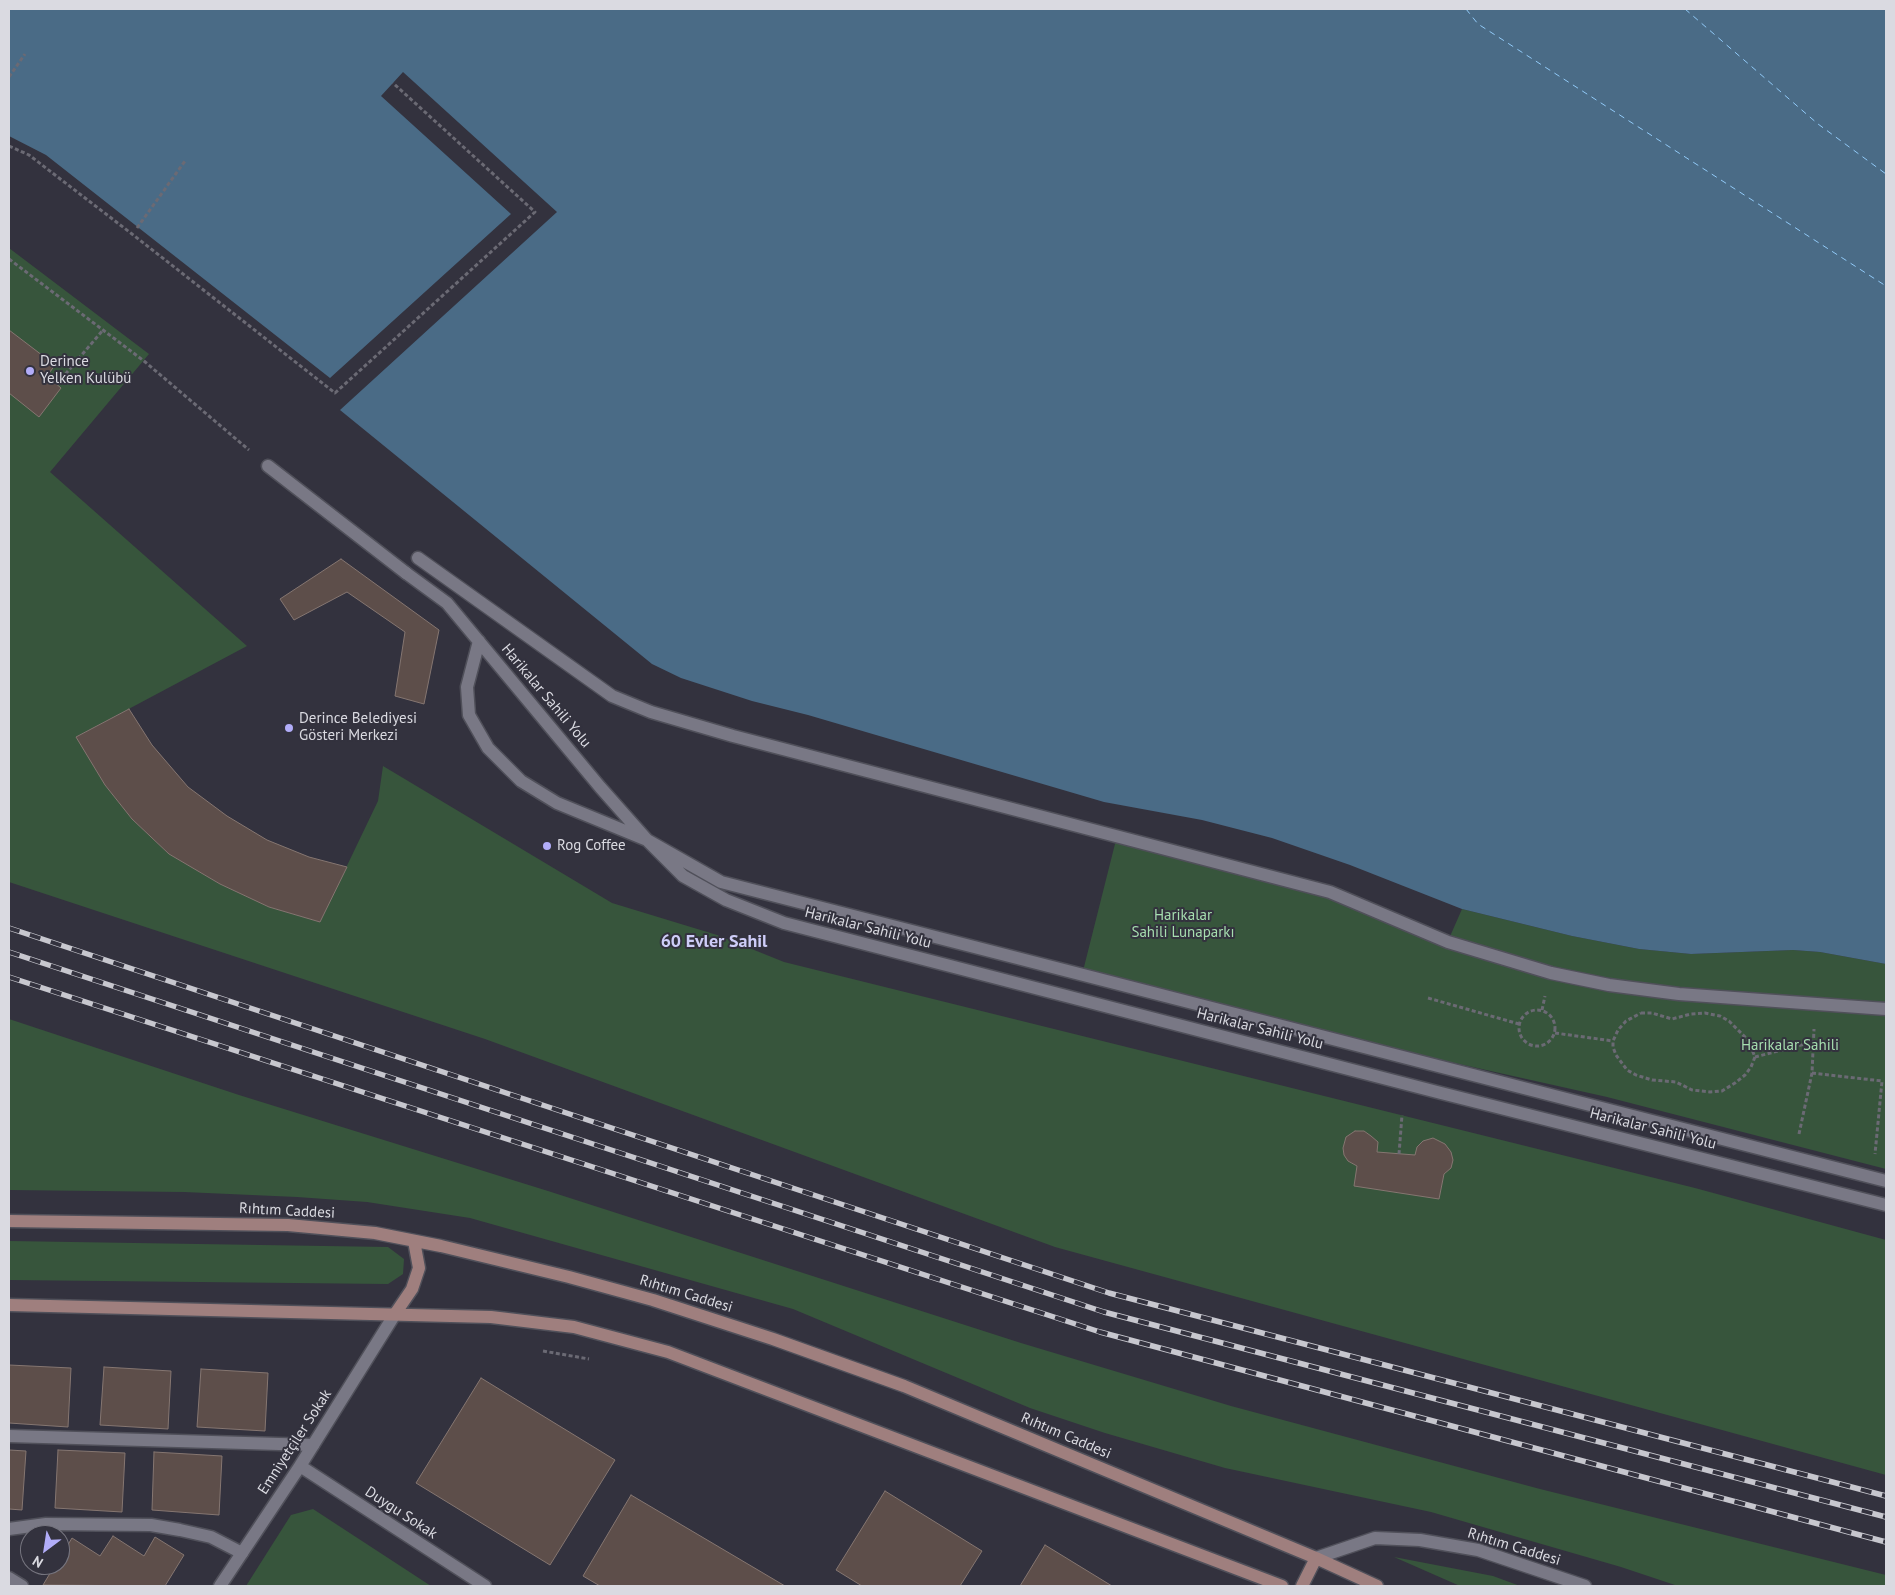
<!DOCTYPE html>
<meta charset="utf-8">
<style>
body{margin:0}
#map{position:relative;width:1895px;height:1595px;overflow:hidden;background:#33323e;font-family:"PT Sans",sans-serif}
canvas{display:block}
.frame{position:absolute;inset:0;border:10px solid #dadae1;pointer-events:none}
.north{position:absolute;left:20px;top:1525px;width:50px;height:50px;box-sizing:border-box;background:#33323e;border:1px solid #76757f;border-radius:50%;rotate:211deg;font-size:14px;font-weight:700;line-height:20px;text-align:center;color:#dadae1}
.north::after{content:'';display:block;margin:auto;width:18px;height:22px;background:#b2adf9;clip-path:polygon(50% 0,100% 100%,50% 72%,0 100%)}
</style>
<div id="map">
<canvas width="1895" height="1595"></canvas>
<div class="frame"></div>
<div class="north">N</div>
</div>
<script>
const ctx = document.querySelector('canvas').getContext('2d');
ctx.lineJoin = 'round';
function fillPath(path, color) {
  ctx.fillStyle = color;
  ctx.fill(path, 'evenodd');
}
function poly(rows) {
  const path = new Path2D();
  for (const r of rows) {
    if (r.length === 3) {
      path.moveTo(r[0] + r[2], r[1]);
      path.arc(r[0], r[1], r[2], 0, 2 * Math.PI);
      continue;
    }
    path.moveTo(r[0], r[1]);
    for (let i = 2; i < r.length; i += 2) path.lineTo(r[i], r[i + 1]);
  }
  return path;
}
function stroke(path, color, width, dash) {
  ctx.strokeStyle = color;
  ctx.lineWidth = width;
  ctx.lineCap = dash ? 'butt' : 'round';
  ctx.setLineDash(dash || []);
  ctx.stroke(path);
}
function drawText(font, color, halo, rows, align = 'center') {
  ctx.font = font + ' "PT Sans",sans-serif';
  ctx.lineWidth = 4;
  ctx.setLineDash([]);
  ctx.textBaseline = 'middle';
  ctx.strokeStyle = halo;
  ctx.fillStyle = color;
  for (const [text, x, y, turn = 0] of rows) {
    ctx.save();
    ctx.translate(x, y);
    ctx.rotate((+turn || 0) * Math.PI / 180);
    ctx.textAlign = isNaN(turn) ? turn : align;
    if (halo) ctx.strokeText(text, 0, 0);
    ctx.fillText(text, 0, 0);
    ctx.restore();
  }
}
fillPath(poly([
 [9,248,149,354,50,472,247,646,76,737,105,785,132,819,169,854,220,884,269,907,320,922,378,801,383,766,612,903,717,935,784,962,1695,1188,1886,1240,1886,1475,1055,1247,485,1039,9,882],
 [1117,836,1330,892,1448,941,1462,909,1572,936,1639,949,1691,954,1793,950,1820,952,1886,964,1886,1169,1607,1097,1410,1053,1083,971],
 [9,1019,239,1095,548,1191,1021,1343,1231,1406,1540,1489,1886,1575,1886,1586,1678,1586,1621,1567,1431,1512,1225,1468,1105,1433,1030,1408,793,1309,470,1218,367,1202,297,1197,184,1192,9,1190],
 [9,1241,388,1247,404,1259,403,1274,388,1284,9,1280],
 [313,1509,431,1586,246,1586,291,1515],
 [1394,1557,1493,1576,1520,1586,1460,1586]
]), '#37553c');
fillPath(poly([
 [9,9,1886,9,1886,964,1820,952,1793,950,1691,954,1639,949,1572,936,1462,909,1350,865,1272,838,1202,820,1104,802,808,715,752,701,681,678,652,664,340,410,557,212,403,72,381,96,511,214,330,378,46,155,9,136]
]), '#4a6b86');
stroke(poly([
 [1466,9,1478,24,1886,286],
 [1685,9,1818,124,1886,174]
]), '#91caf8', 1, [6, 5]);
const building = poly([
 [9,330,55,365,47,376,61,388,39,417,9,393,9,330],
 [341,559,439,630,424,704,395,696,405,632,347,592,294,620,280,599,341,559],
 [129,709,152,745,188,787,227,816,267,840,309,857,347,867,320,922,269,907,220,884,169,854,132,819,105,785,76,737,129,709],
 [1355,1131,1364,1131,1371,1136,1378,1142,1377,1152,1415,1155,1417,1147,1423,1141,1433,1138,1445,1144,1451,1152,1453,1160,1451,1168,1444,1174,1439,1199,1354,1186,1357,1166,1348,1161,1344,1155,1343,1148,1346,1137,1355,1131],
 [9,1365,71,1368,68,1427,9,1423,9,1365],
 [104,1367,171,1371,168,1429,100,1425,104,1367],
 [201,1369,268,1373,265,1431,197,1427,201,1369],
 [481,1378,615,1460,550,1565,416,1483,481,1378],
 [9,1450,26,1451,22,1510,9,1509,9,1450],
 [58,1450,125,1453,122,1512,55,1508,58,1450],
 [154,1452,222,1456,219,1515,152,1510,154,1452],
 [885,1491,982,1551,960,1586,862,1586,836,1570,885,1491],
 [631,1495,785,1586,600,1586,583,1576,631,1495],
 [113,1536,144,1556,155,1537,184,1555,165,1586,43,1585,55,1565,60,1565,60,1558,72,1538,100,1556,113,1536],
 [1045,1545,1112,1586,1020,1586,1045,1545]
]);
fillPath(building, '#5d4e4a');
stroke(building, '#857671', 1);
const lane = poly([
 [268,466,406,573],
 [9,1436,313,1445],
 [9,1529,46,1524,151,1525,180,1530,211,1537,242,1553],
 [9,1578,22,1586]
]);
const street = poly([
 [418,558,612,696,651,712,733,736,1330,892,1448,942,1551,973,1609,985,1679,994,1886,1009],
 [406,573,447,603,600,787,647,840,683,876,726,900,784,923,1441,1093,1886,1205],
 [479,641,467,687,469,715,488,748,521,781,557,803,647,840,721,882,1886,1181],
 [300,1466,485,1586],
 [1316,1558,1375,1538,1420,1540,1478,1550,1585,1586],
 [220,1586,300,1466,395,1314]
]);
const secondary = poly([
 [9,1221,288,1225,375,1233,441,1246,569,1277,653,1300,773,1339,904,1386,1316,1558,1377,1586],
 [9,1305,491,1317,574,1327,668,1352,1282,1586],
 [395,1314,412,1289,419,1268,414,1241],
 [1302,1586,1316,1558]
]);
stroke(lane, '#50505a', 15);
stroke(street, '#50505a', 15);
stroke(secondary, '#50505a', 15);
stroke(poly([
 [9,77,25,54],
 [9,146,29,155,132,234,335,393,535,212,393,83],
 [137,228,185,161],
 [9,259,144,361,249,450],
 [57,384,103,330],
 [1428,998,1519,1024],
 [1537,1028,18],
 [1542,1010,1545,996],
 [1641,1013,1652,1013,1672,1019,1691,1014,1705,1013,1720,1016,1729,1021,1748,1040,1755,1057,1751,1067,1745,1075,1735,1083,1722,1091,1710,1092,1692,1090,1676,1082,1652,1080,1636,1075,1627,1070,1616,1055,1613,1047,1613,1041,1618,1030,1626,1021,1641,1013],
 [1555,1033,1613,1041],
 [1755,1057,1813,1042],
 [1812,1073,1882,1081,1875,1154],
 [1799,1134,1812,1073,1814,1029],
 [1399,1154,1402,1115],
 [543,1351,589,1359]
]), '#6b6a74', 3, [4, 2.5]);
stroke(lane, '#797885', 12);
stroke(street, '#797885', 12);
stroke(secondary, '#9f7f7e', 12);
const rail = poly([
 [9,928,1109,1293,1886,1496],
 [9,952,1104,1312,1886,1517],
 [9,977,1100,1332,1886,1542]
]);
stroke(rail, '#c7c7ce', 5.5);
stroke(rail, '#33323e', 4, [11]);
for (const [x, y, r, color] of [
 [30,371,5,"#b2adf9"],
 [289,728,5,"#b2adf9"],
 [547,846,5,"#b2adf9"]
]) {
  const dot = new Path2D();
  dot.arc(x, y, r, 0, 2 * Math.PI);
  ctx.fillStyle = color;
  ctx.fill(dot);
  stroke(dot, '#33323e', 2);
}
drawText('15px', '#dadae1', '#33323e', [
 ["Derince",40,362],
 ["Yelken Kulübü",40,379],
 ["Derince Belediyesi",299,719],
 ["Gösteri Merkezi",299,736],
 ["Rog Coffee",557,846]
], 'left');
drawText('15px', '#dadae1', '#33323e', [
 ["Harikalar Sahili Yolu",546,696,50],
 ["Harikalar Sahili Yolu",868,928,14],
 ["Harikalar Sahili Yolu",1260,1029,14],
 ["Harikalar Sahili Yolu",1653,1129,14],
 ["Rıhtım Caddesi",287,1211,3],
 ["Rıhtım Caddesi",686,1294,17],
 ["Rıhtım Caddesi",1066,1436,23],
 ["Emniyetçiler Sokak",295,1442,-57],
 ["Duygu Sokak",401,1513,33],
 ["Rıhtım Caddesi",1514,1547,17]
]);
drawText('15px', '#a6deaf', '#33323e', [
 ["Harikalar",1183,916],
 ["Sahili Lunaparkı",1183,933],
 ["Harikalar Sahili",1790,1046]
]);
drawText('bold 18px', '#cecdf8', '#33323e', [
 ["60 Evler Sahil",714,942]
]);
</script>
